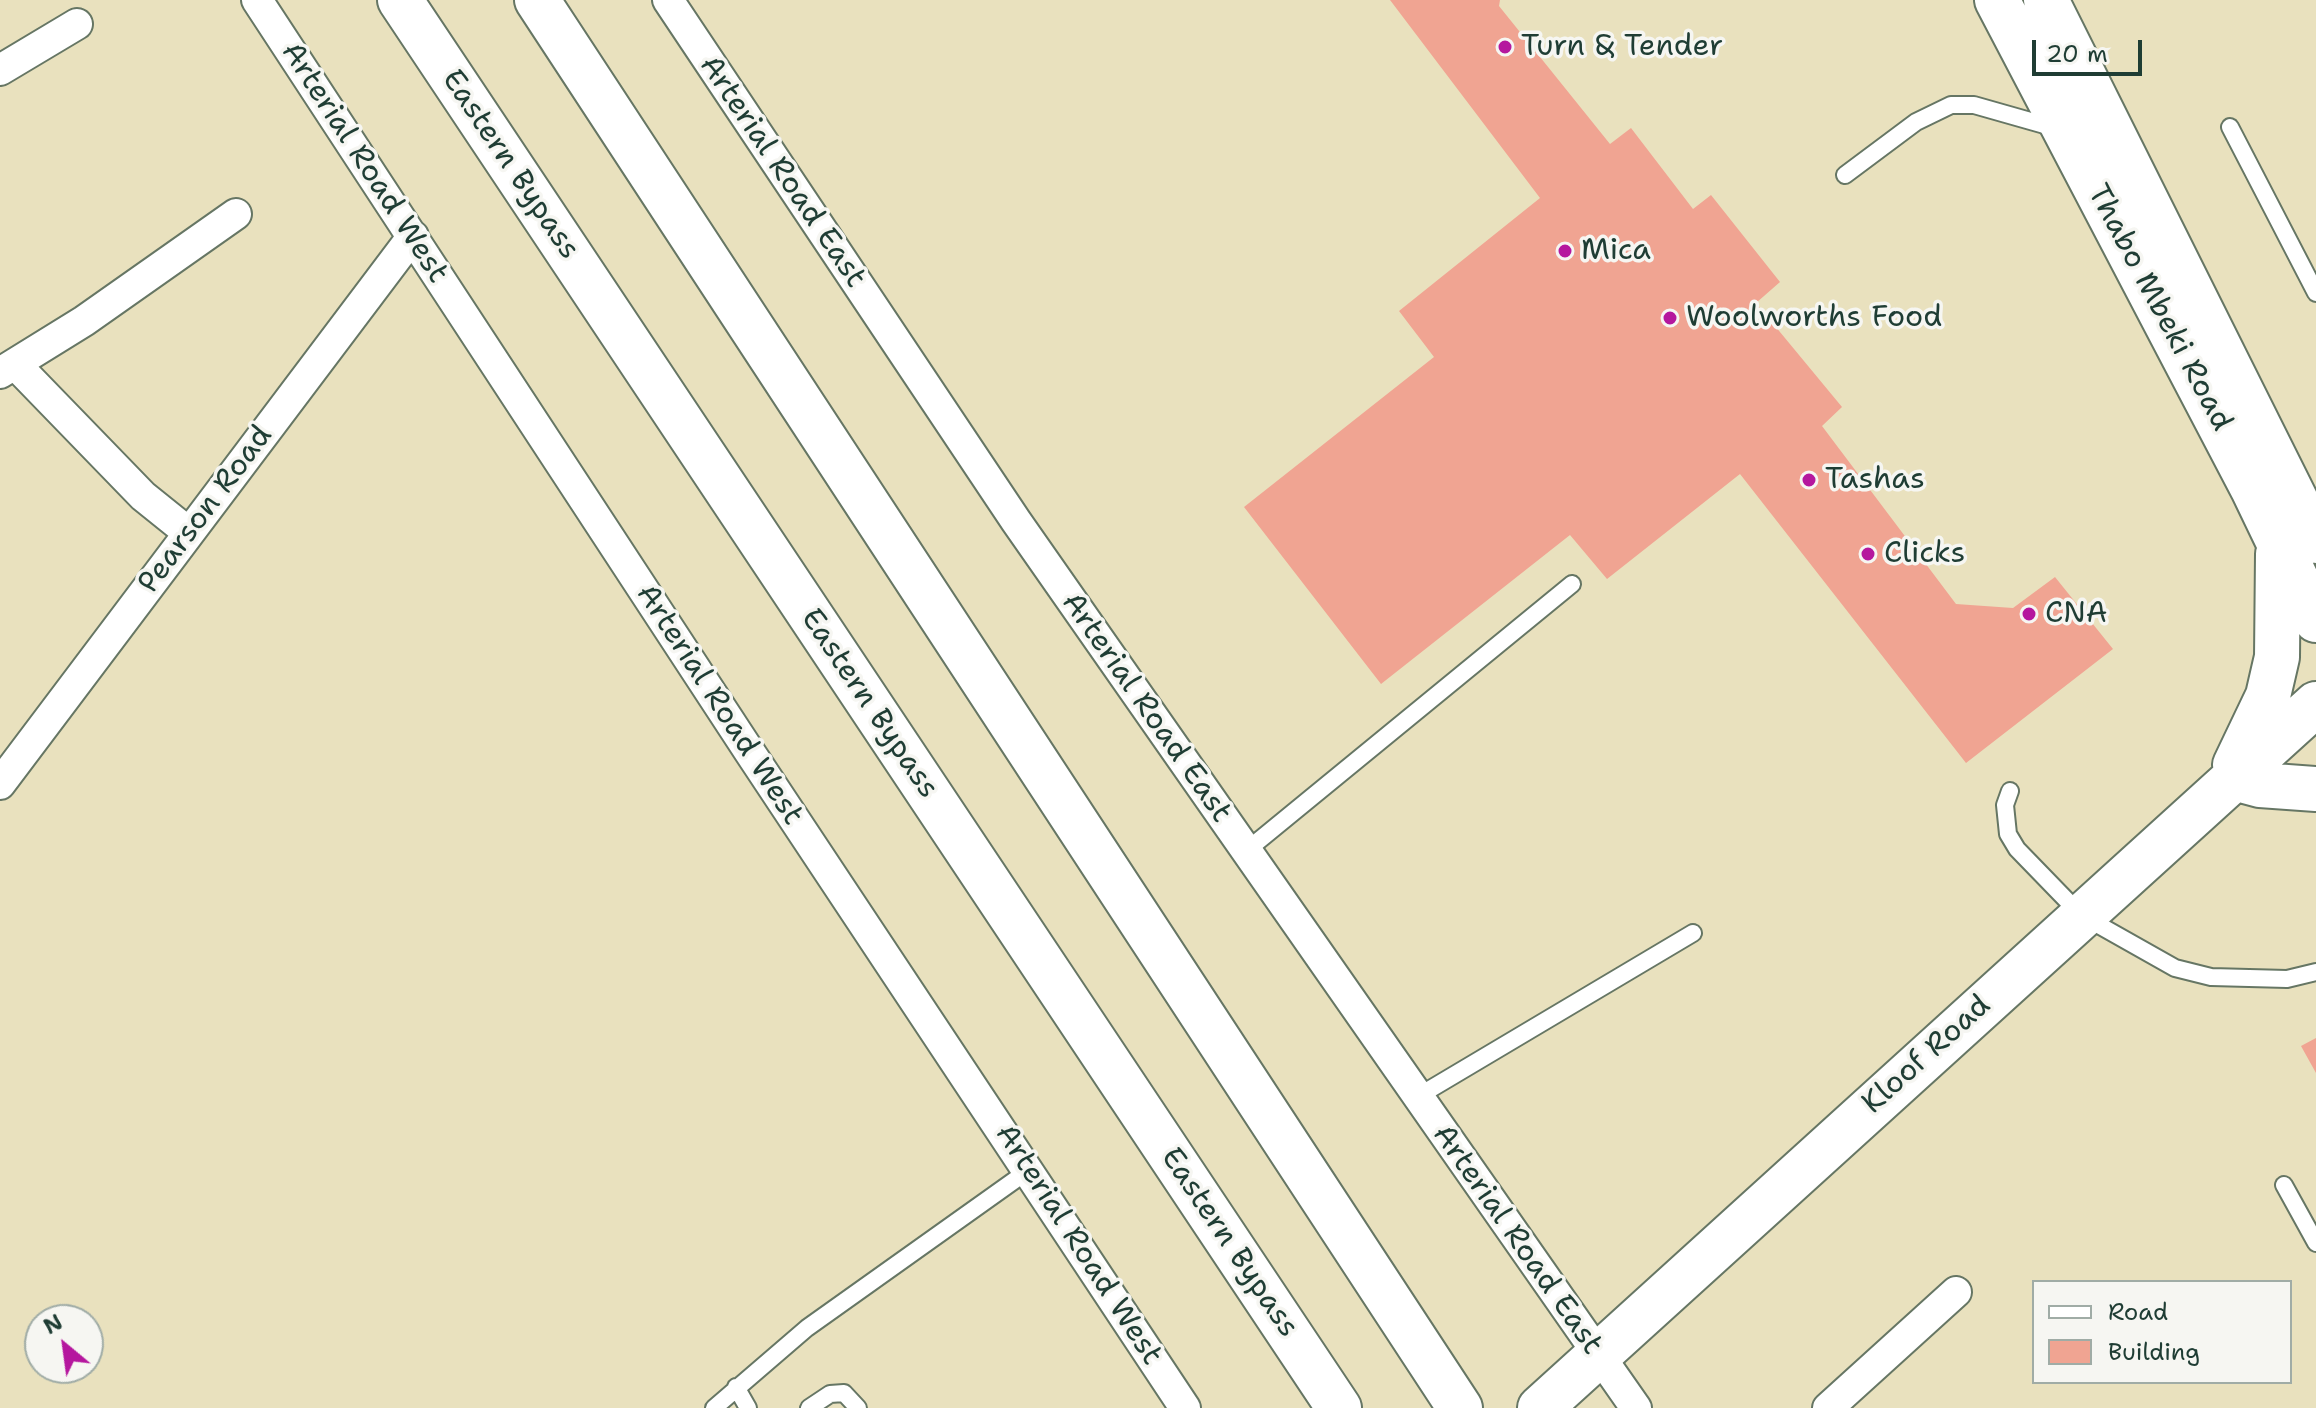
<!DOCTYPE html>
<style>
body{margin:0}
#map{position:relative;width:2316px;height:1408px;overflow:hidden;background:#e9e1be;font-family:"Shantell Sans",sans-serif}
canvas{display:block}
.legend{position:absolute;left:2032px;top:1280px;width:260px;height:104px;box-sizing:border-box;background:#f6f6f2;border:2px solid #a0aca6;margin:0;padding:10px 14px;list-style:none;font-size:24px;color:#1f3d34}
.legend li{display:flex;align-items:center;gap:16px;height:40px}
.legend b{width:40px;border:2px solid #a0aca6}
.north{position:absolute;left:24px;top:1304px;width:80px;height:80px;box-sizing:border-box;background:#f6f6f2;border:2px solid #a0aca6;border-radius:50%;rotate:331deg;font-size:22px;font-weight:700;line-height:32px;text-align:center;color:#1f3d34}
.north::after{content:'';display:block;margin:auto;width:28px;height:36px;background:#b5179e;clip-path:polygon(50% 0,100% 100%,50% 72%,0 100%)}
.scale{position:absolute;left:2032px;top:40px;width:110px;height:36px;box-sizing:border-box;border:4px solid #1f3d34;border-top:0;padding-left:10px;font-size:24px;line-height:28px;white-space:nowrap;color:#1f3d34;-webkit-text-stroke:6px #f6f6f2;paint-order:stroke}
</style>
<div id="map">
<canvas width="2316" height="1408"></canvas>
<ul class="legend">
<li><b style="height:10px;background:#fff"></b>Road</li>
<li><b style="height:22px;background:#f0a492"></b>Building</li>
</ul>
<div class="north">N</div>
<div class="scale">20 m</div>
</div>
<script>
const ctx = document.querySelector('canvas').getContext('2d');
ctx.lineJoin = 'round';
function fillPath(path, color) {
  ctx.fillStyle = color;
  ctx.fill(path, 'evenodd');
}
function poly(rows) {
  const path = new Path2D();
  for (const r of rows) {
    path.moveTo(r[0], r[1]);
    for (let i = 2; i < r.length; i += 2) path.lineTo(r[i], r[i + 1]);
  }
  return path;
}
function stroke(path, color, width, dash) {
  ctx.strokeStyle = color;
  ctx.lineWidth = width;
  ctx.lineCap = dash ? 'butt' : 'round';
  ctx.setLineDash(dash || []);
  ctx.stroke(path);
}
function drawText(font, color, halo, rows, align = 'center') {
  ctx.font = font + ' "Shantell Sans",sans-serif';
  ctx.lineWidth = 7;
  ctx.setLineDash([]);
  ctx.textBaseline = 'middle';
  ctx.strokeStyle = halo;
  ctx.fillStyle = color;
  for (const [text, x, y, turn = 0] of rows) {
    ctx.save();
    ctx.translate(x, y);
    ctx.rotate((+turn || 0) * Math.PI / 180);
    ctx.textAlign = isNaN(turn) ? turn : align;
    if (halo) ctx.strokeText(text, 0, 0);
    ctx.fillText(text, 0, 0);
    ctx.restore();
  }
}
fillPath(poly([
 [1390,0,1500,0,1499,6,1610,144,1631,128,1693,209,1711,195,1780,282,1756,303,1842,407,1822,426,1956,604,2013,608,2055,577,2113,649,1966,763,1740,474,1607,579,1570,535,1381,684,1244,507,1434,357,1399,311,1540,198],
 [2316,1038,2316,1073,2301,1046]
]), '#f0a492');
const lane = poly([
 [2230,127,2316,293],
 [1845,175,1916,122,1951,105,1974,105,2055,128],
 [2010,791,2005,805,2008,834,2017,849,2081,915,2175,968,2211,977,2287,979,2316,972],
 [1246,851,1572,584],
 [1417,1097,1693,933],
 [2284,1185,2316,1243],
 [736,1387,748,1408],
 [714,1408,807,1328,1029,1170],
 [809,1408,830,1394,844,1393,858,1408]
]);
const street = poly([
 [257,0,749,751,1185,1408],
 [668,0,1016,521,1636,1408],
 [0,70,77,24],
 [16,365,143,496,189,533],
 [0,373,84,321,236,214],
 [0,784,413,236],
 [1828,1408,1956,1292]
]);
const secondary = poly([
 [1997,0,2253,489,2316,620],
 [2046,0,2316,541],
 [2235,765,2268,696,2277,657,2278,554],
 [2234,778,2260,785,2316,789],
 [1540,1408,2316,704]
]);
const highway = poly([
 [400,0,1339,1408],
 [537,0,1460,1408]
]);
stroke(lane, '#667664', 20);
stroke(street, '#667664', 34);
stroke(secondary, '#667664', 48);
stroke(highway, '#667664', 48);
stroke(lane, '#fff', 16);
stroke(street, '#fff', 30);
stroke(secondary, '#fff', 44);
stroke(highway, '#fff', 44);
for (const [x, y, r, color] of [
 [1505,47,8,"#b5179e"],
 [1565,251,8,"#b5179e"],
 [1670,318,8,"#b5179e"],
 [1809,480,8,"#b5179e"],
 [1868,554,8,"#b5179e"],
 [2029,614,8,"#b5179e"]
]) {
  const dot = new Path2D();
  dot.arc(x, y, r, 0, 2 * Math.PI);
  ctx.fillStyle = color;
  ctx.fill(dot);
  stroke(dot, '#f6f6f2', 3);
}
drawText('30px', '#1f3d34', '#f6f6f2', [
 ["Turn & Tender",1521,47],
 ["Mica",1581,251],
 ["Woolworths Food",1686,318],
 ["Tashas",1825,480],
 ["Clicks",1884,554],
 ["CNA",2045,614]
], 'left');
drawText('30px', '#1f3d34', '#f6f6f2', [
 ["Arterial Road West",364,163,57],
 ["Eastern Bypass",510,165,56],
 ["Arterial Road East",782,172,56],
 ["Thabo Mbeki Road",2159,308,62],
 ["Pearson Road",206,510,-53],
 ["Eastern Bypass",869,704,56],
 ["Arterial Road West",719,705,57],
 ["Arterial Road East",1146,708,55],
 ["Kloof Road",1927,1055,-42],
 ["Arterial Road East",1517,1240,55],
 ["Eastern Bypass",1229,1243,56],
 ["Arterial Road West",1078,1245,57]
]);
</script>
